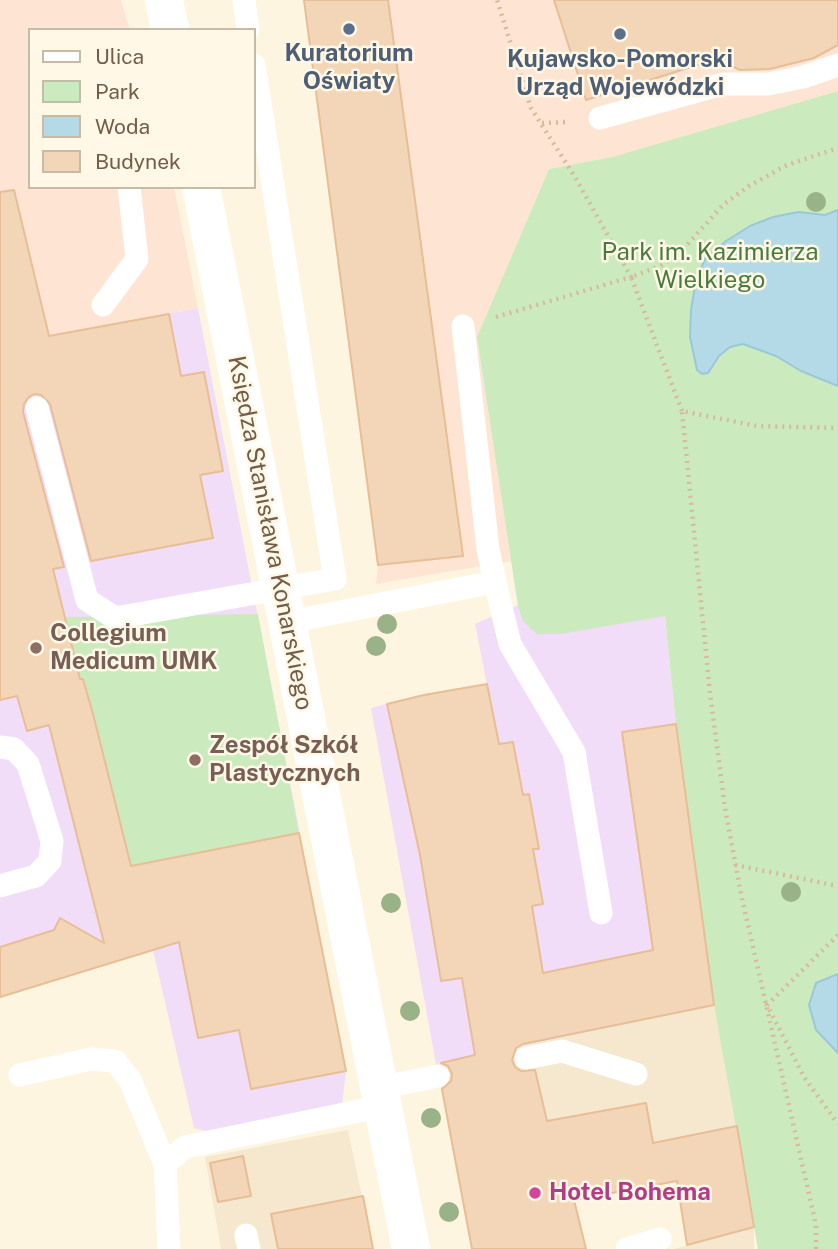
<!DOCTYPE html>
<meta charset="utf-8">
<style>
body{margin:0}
#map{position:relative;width:838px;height:1249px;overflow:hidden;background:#fdf5e0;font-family:"Public Sans",sans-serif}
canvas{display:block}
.legend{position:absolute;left:28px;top:28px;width:228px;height:161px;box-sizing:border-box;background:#fff8e7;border:2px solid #c7baa7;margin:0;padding:9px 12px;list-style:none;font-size:21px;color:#745c47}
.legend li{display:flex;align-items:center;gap:14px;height:35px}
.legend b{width:35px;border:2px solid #c7baa7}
</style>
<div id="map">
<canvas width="838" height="1249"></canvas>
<ul class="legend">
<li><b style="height:9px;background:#fff"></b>Ulica</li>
<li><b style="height:19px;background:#cbebbe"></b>Park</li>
<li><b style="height:19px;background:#b4d9e7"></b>Woda</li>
<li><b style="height:19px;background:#f3d6b7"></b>Budynek</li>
</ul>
</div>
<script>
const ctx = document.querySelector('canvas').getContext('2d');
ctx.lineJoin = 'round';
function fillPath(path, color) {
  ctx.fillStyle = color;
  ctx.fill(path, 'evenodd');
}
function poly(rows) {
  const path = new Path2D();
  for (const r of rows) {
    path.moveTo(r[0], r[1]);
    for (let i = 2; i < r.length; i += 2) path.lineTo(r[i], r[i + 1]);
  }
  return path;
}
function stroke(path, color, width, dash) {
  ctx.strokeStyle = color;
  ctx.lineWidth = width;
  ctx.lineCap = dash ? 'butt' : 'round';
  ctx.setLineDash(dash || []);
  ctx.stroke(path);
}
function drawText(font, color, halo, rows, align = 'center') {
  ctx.font = font + ' "Public Sans",sans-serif';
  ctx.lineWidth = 5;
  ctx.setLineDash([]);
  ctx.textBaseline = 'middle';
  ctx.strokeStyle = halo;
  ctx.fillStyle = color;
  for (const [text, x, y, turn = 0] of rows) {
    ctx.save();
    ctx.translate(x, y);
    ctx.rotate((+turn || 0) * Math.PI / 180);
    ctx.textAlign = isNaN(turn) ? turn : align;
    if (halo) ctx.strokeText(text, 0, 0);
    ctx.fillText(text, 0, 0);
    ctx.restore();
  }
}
fillPath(poly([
 [714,1005,737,1126,458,1180,436,1064],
 [348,1130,373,1249,221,1249,205,1157],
 [754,1227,754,1249,674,1249,707,1240]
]), '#f5e8ce');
fillPath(poly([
 [0,0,121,0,130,30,30,30,30,187,174,187,198,308,54,336,0,351],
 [304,0,838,0,838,91,612,157,549,169,477,337,511,561,376,584,378,565]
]), '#fee5d3');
fillPath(poly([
 [198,308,346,1071,342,1105,210,1132,194,1128,153,950,0,997,0,351,54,336],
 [477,337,665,616,676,725,714,1005,436,1064,371,708,424,694,487,685,475,624,518,605]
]), '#f2ddf9');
fillPath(poly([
 [838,91,838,1249,758,1249,714,1005,676,725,665,616,561,634,537,634,523,621,518,606,477,337,549,169,612,157],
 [258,614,299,833,163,859,133,872,93,714,84,679,80,679,65,617]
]), '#cbebbe');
const water = poly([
 [838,210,838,386,801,371,776,356,743,344,730,347,719,356,708,373,702,374,697,370,690,337,691,310,696,280,705,259,726,241,750,226,773,217,798,212,825,215,838,210],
 [838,974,838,1053,816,1030,809,1005,816,983,838,974]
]);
fillPath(water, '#b4d9e7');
stroke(water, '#9ac8d9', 2);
const building = poly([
 [304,0,388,0,463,556,378,565,304,0],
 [554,0,838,0,838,45,814,58,770,69,740,70,717,59,586,100,554,0],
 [14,190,49,336,169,314,181,376,204,372,223,471,200,475,213,538,91,561,50,404,41,395,34,394,28,398,24,404,23,412,64,567,53,569,80,679,83,679,93,714,131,866,299,833,346,1071,251,1089,239,1030,198,1038,179,942,0,997,0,947,54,930,60,918,104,943,49,725,27,731,17,696,0,700,0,192,14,190],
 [487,684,499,744,513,742,523,795,529,794,539,849,533,849,543,904,532,906,543,973,653,950,622,732,676,724,714,1005,523,1044,516,1048,512,1060,515,1067,521,1071,535,1070,547,1121,646,1103,653,1143,737,1126,754,1227,687,1245,677,1181,574,1200,586,1249,472,1249,442,1089,451,1081,452,1074,448,1066,441,1063,475,1055,462,978,441,981,420,855,387,704,424,695,487,684],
 [243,1156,251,1196,218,1202,210,1163,243,1156],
 [363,1196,373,1249,278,1249,271,1214,363,1196]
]);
fillPath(building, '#f3d6b7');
stroke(building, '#e7be96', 2);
stroke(poly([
 [542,123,568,122],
 [496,317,631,277,575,177,531,108,497,0],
 [682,411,631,277,660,266,677,256,723,205,749,186,787,165,838,148],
 [735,865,838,886],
 [838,935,767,1005,804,1077,838,1124],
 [816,1249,816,1225,741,894,725,808,710,693,682,411,757,426,838,428]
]), '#d8b99a', 4.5, [2, 5]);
stroke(poly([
 [244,0,248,30],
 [600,118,723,84,768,84,803,77,838,65],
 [103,305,137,259,129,187],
 [37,408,87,600,115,618,335,579,254,65],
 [495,582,510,644,574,752,601,913],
 [288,622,495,582,488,549,463,326],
 [0,747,14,749,28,764,52,841,50,861,36,876,0,886],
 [526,1058,562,1051,636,1074],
 [20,1075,91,1059,115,1061,130,1080,165,1164],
 [380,1088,438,1076],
 [246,1235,249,1249],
 [169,1249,165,1164,185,1147,383,1106],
 [627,1249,660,1239]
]), '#fff', 23);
stroke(poly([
 [164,0,170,30],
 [201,187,411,1249]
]), '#fff', 38);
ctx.fillStyle = '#9ab287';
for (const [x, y] of [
 [816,202],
 [387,624],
 [376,646],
 [791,892],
 [391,903],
 [410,1011],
 [431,1118],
 [449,1212]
]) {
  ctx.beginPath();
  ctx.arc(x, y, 10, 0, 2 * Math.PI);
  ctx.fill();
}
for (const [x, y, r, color] of [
 [349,29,7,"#5c6f8a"],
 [620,34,7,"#5c6f8a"],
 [36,648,7,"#8d6e63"],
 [195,760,7,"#8d6e63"],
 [535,1193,7,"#d1479c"]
]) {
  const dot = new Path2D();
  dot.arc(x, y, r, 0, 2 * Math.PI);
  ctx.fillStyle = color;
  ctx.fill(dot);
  stroke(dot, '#fff8e7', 2.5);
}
drawText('bold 24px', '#4e5e75', '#fff8e7', [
 ["Kuratorium",349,54],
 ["Oświaty",349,82],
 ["Kujawsko-Pomorski",620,60],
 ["Urząd Wojewódzki",620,88]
]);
drawText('24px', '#497b3e', '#fff8e7', [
 ["Park im. Kazimierza",710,253],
 ["Wielkiego",710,281]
]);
drawText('24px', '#745c47', '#fff8e7', [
 ["Księdza Stanisława Konarskiego",270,533,79]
]);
drawText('bold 24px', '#785e54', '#fff8e7', [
 ["Collegium",50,634],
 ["Medicum UMK",50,662],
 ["Zespół Szkół",209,746],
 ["Plastycznych",209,774]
], 'left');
drawText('bold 24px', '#b23c85', '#fff8e7', [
 ["Hotel Bohema",549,1193]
], 'left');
</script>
